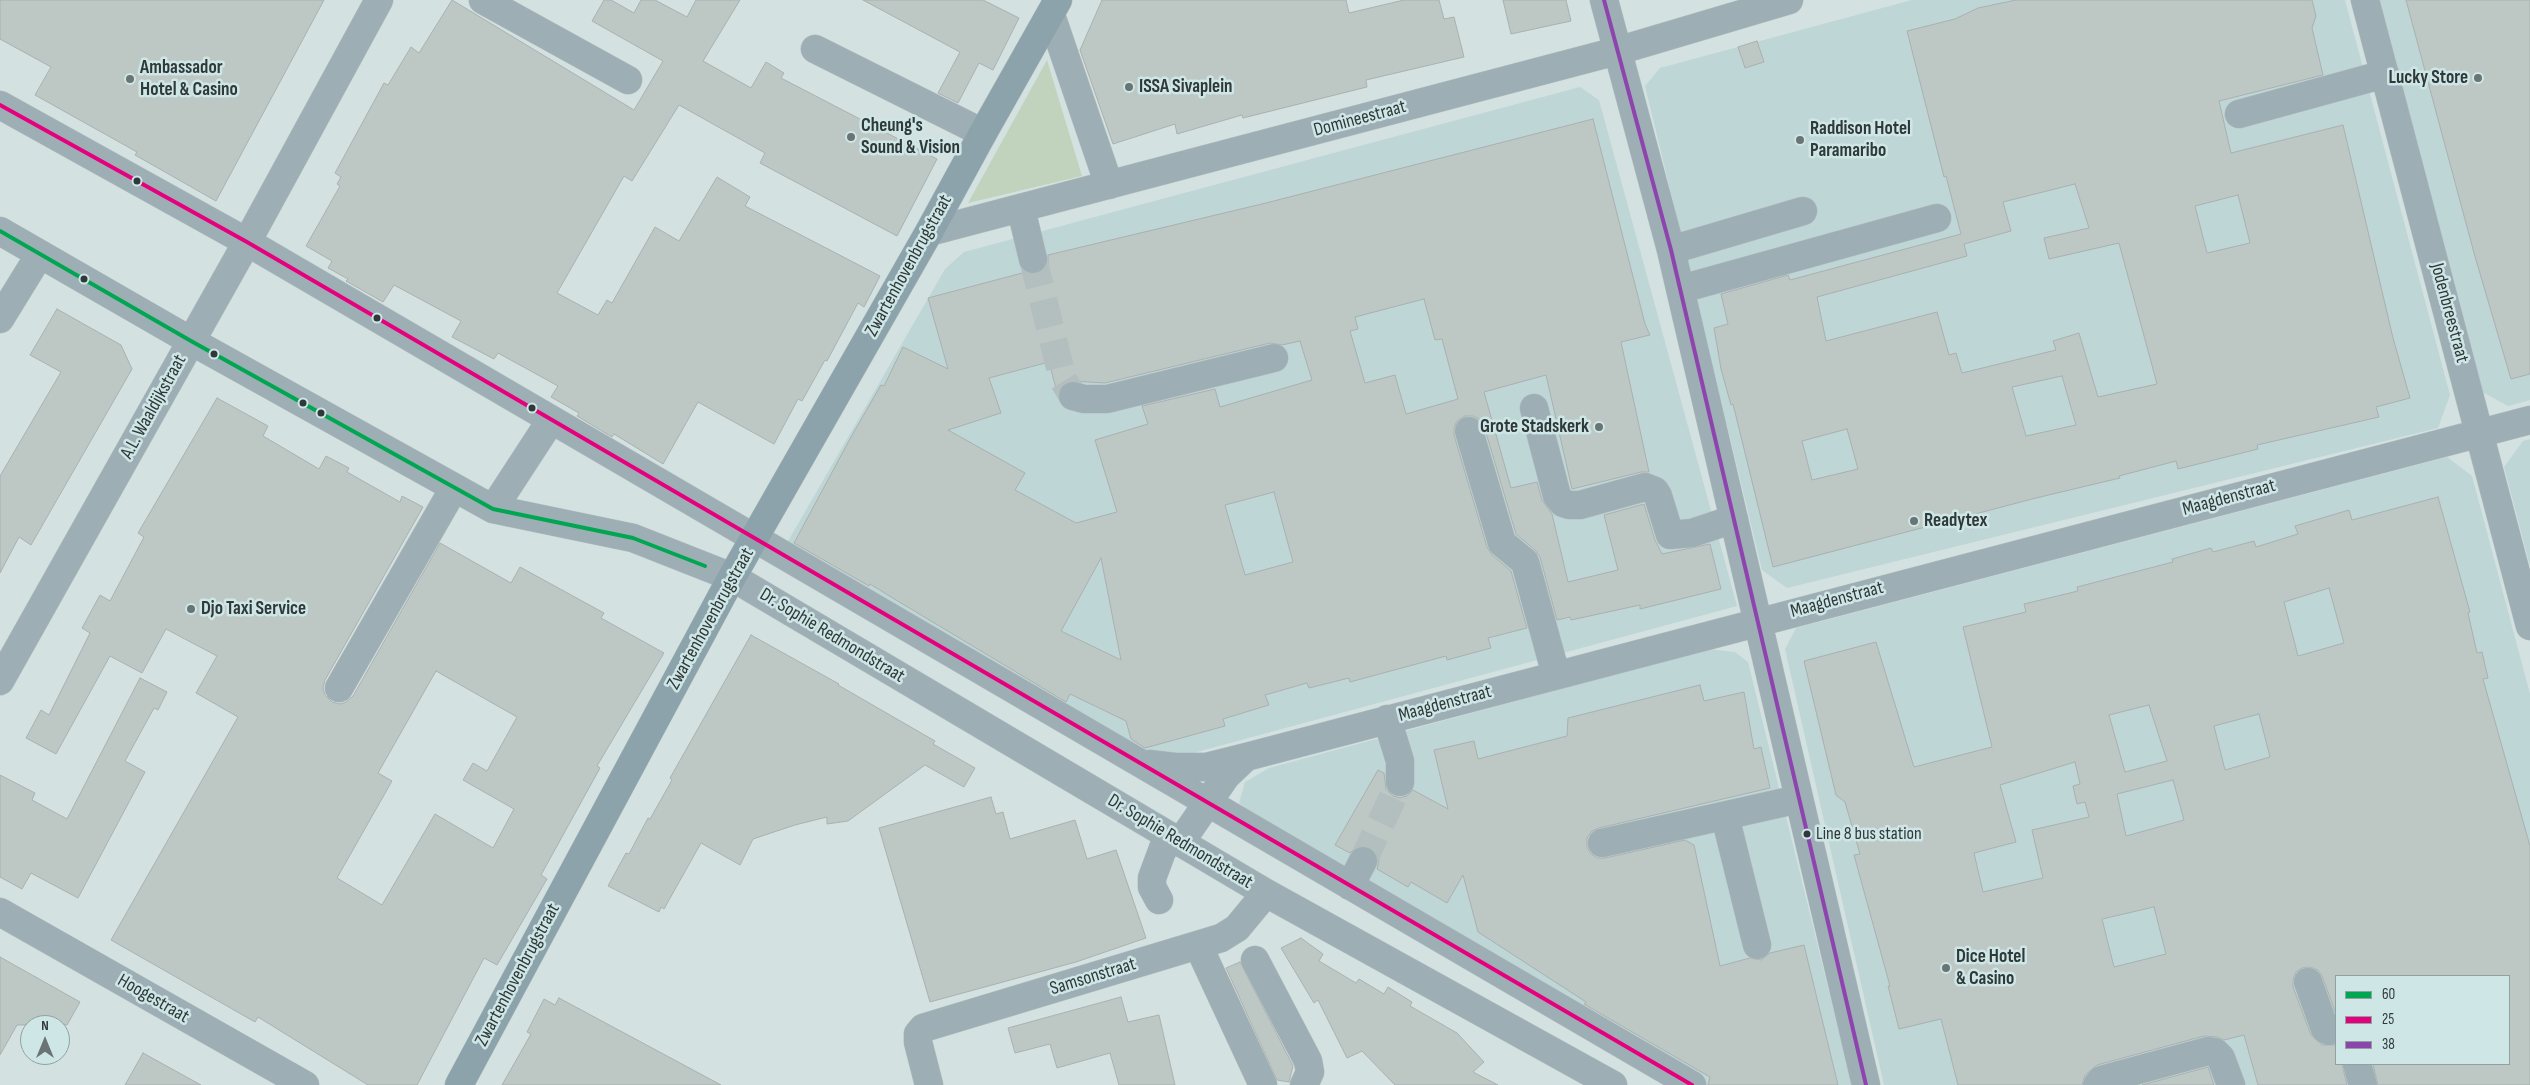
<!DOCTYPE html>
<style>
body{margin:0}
#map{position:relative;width:2530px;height:1085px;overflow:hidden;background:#d4e1e1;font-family:"Sofia Sans Condensed",sans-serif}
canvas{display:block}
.legend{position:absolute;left:2335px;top:975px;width:175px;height:90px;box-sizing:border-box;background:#cfe6e6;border:1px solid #8fa1a1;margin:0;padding:6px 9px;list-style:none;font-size:15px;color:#303939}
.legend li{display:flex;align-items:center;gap:10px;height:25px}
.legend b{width:25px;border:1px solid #8fa1a1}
.north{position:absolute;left:20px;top:1015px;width:50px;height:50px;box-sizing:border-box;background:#cfe6e6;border:1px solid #8fa1a1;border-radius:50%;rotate:0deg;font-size:14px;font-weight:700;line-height:20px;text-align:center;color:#303939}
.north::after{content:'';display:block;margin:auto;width:18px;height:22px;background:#697474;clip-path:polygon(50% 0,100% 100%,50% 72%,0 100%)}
</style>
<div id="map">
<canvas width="2530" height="1085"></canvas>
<ul class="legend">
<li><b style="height:6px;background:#00a651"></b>60</li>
<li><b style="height:6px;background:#e5007d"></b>25</li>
<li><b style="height:6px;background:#8e44ad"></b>38</li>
</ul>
<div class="north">N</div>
</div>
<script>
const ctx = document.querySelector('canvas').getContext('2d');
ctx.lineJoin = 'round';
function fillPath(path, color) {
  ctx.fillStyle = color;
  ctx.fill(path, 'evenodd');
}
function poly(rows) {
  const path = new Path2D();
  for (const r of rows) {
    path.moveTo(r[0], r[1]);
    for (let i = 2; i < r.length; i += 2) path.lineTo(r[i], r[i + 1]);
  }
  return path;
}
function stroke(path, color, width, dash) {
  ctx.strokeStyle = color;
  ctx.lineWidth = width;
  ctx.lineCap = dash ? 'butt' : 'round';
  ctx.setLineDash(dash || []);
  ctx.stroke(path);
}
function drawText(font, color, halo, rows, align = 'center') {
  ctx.font = font + ' "Sofia Sans Condensed",sans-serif';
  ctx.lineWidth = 5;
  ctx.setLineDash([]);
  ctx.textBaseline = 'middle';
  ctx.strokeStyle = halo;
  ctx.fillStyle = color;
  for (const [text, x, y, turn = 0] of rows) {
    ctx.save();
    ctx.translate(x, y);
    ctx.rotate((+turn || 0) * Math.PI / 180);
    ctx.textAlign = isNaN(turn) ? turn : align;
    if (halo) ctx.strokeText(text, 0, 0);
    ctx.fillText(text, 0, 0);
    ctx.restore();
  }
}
fillPath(poly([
 [1912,0,2345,0,2450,395,2438,428,1787,588,1762,570,1645,86,1660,68],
 [2374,0,2530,0,2530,400,2508,406,2477,389],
 [1580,87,1599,100,1737,606,1182,756,1136,754,784,548,945,269,964,252],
 [2530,439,2530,566,2504,467,2523,441],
 [2447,457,2472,476,2530,694,2530,1085,1884,1085,1785,649,1796,628],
 [2336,976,2509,976,2509,1064,2336,1064],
 [1708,649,1735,652,1748,662,1852,1085,1705,1085,1256,817,1239,803,1245,782,1269,768]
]), '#bfd6d6');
fillPath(poly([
 [1047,60,1082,176,968,203]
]), '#c2d3bd');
const building = poly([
 [0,0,324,0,216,201,135,155,137,152,35,95,51,67,0,39,0,0],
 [452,0,634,110,663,61,592,21,604,0,611,0,634,13,641,0,655,0,687,17,696,0,740,0,703,61,751,88,766,62,784,73,781,78,937,159,897,236,760,163,765,153,679,105,632,181,624,176,557,293,598,315,607,300,612,303,655,227,679,241,717,177,750,197,745,206,880,276,864,307,858,303,827,361,825,360,802,401,798,399,774,444,698,402,663,464,614,434,612,437,577,416,579,413,551,397,558,386,498,353,494,359,452,337,461,321,394,285,383,302,346,281,348,279,328,268,332,261,306,246,340,186,337,184,341,177,335,173,384,83,388,85,411,47,419,53,452,0],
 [863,0,983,0,1019,18,993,70,979,63,958,103,938,93,960,52,863,0],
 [1102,0,1346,0,1349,13,1404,0,1439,0,1444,19,1454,17,1464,57,1366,80,1367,87,1243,118,1242,115,1177,134,1175,124,1113,144,1080,50,1102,0],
 [1503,0,1566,0,1571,21,1511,34,1503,0],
 [2016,0,2312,0,2316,16,2312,28,2323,75,2219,101,2231,153,2343,125,2393,338,2410,398,2376,407,2379,417,2257,445,2258,449,2178,469,2176,461,2119,476,2120,478,2036,498,1773,567,1733,404,1731,405,1721,369,1714,328,1728,324,1721,294,1788,275,1790,280,1961,234,1946,176,1944,177,1907,31,1955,19,1978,8,2016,0],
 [2075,184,2089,228,2044,238,2049,259,2119,243,2157,384,2098,397,2079,333,2053,341,2056,350,1962,373,1956,353,1949,355,1937,312,1826,341,1817,297,1967,256,1964,244,2011,231,2003,202,2075,184],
 [2238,195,2250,243,2207,253,2195,206,2238,195],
 [2062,376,2076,425,2026,436,2012,387,2062,376],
 [1847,429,1858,469,1812,480,1802,441,1847,429],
 [2406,0,2530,0,2530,374,2511,379,2474,253,2406,0],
 [1757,41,1764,62,1745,68,1738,47,1757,41],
 [1593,119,1645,324,1650,335,1621,342,1649,472,1641,472,1572,489,1546,375,1484,392,1511,488,1537,482,1542,500,1552,514,1568,582,1618,570,1604,515,1644,504,1655,540,1662,554,1710,544,1721,589,1640,609,1640,605,1571,620,1570,617,1557,620,1540,557,1535,550,1516,534,1484,426,1479,419,1473,416,1465,416,1457,421,1454,428,1454,435,1487,547,1492,555,1511,571,1527,628,1488,638,1491,648,1447,660,1446,656,1350,682,1349,678,1309,688,1307,683,1265,695,1269,705,1223,719,1225,726,1145,748,1131,739,1126,721,1070,694,1066,702,891,597,870,584,869,586,794,543,851,437,881,385,884,386,903,347,948,369,928,298,1026,272,1037,274,1043,271,1048,264,1048,255,1266,203,1593,119],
 [1424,299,1435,340,1442,339,1458,399,1406,414,1395,375,1365,383,1350,331,1358,329,1355,317,1424,299],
 [1300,341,1312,380,1220,407,1215,389,1142,406,1148,424,1095,440,1117,512,1076,523,1015,490,1025,473,948,430,1001,413,989,378,1049,362,1058,396,1062,385,1070,381,1105,383,1270,343,1282,345,1300,341],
 [1274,492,1293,562,1245,575,1225,505,1274,492],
 [1101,558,1121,660,1061,631,1101,558],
 [57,309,121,345,132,369,31,545,19,537,0,573,0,476,61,372,30,355,57,309],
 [217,398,268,426,263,436,319,469,326,456,349,468,347,472,400,502,402,496,423,507,325,680,323,688,325,695,332,702,340,704,346,702,353,696,440,543,511,583,520,567,604,613,601,618,664,653,597,766,600,768,541,875,547,879,497,965,484,958,417,1085,368,1085,258,1017,255,1022,111,940,238,717,196,693,217,656,166,629,142,673,110,656,56,754,26,738,41,710,49,715,90,633,82,628,100,595,110,601,144,537,138,533,217,398],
 [436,671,517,717,487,771,473,763,463,780,514,809,493,848,435,814,382,905,337,878,392,781,378,773,436,671],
 [2438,497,2470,612,2468,613,2477,653,2482,652,2488,678,2483,679,2530,846,2530,1085,2378,1085,2373,1064,2509,1064,2509,976,2336,976,2336,1014,2322,976,2318,970,2310,967,2302,968,2296,972,2293,980,2293,987,2311,1035,2322,1045,2336,1045,2336,1064,2342,1064,2347,1085,2258,1085,2244,1035,2224,1040,2217,1037,2204,1036,2097,1065,2085,1075,2082,1085,1958,1085,1941,1019,1899,1029,1888,986,1890,986,1854,855,1860,854,1845,802,1836,795,1804,661,1876,642,1914,767,1992,747,1963,627,2026,612,2024,604,2078,591,2077,587,2173,562,2172,559,2211,548,2213,552,2254,541,2256,547,2298,534,2295,526,2349,510,2352,520,2438,497],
 [2329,588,2344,643,2298,656,2284,602,2329,588],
 [2149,705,2167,761,2125,772,2109,715,2149,705],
 [2259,714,2270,757,2225,770,2214,726,2259,714],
 [2075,762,2080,784,2073,786,2077,804,2085,802,2089,817,2032,830,2043,878,1983,892,1974,853,2016,842,2000,785,2075,762],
 [2173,780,2184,820,2126,836,2117,794,2173,780],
 [2154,907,2166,954,2114,967,2102,919,2154,907],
 [751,635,839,684,838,685,935,741,933,744,975,768,964,787,925,765,848,821,827,824,827,817,795,825,753,839,740,865,701,843,664,909,661,907,659,912,608,886,626,853,629,854,648,818,650,819,672,780,670,778,751,635],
 [140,678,167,692,158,710,154,708,125,761,145,772,78,898,31,873,22,889,0,877,0,775,35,793,32,800,67,819,140,678],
 [1700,685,1704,701,1744,692,1754,749,1761,747,1770,788,1599,828,1592,831,1587,838,1587,847,1590,853,1597,858,1605,858,1685,840,1694,845,1720,966,1750,958,1761,960,1770,953,1804,945,1838,1085,1708,1085,1710,1077,1584,1004,1586,1002,1478,932,1463,875,1447,903,1411,882,1408,887,1377,869,1379,860,1376,853,1371,847,1362,845,1355,848,1350,853,1335,845,1378,770,1384,773,1386,789,1393,796,1400,798,1407,796,1413,790,1448,809,1434,750,1474,741,1478,759,1567,736,1568,718,1700,685],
 [991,797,996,814,1003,812,1010,839,1075,820,1087,859,1116,850,1146,938,1076,962,930,1002,879,828,991,797],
 [1301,938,1323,954,1319,961,1356,983,1359,979,1384,994,1388,987,1412,1002,1410,1006,1457,1033,1484,1062,1473,1072,1498,1085,1395,1085,1362,1051,1347,1058,1318,1000,1314,1003,1281,948,1301,938],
 [0,957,80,1002,67,1025,17,1025,0,1055,0,957],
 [1240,962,1293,1066,1289,1082,1277,1080,1226,968,1240,962],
 [1121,997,1128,1022,1159,1015,1175,1085,1119,1085,1110,1053,1057,1068,1050,1044,1015,1053,1008,1028,1121,997],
 [559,998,721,1085,502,1085,531,1034,527,1032,544,999,555,1005,559,998],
 [143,1053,201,1085,125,1085,143,1053],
 [2208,1067,2214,1085,2142,1085,2208,1067]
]);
fillPath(building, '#bdc7c4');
stroke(building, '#a9b1b0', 1);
stroke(poly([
 [1033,259,1063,380,1073,396],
 [1363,861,1400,782]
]), '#b3bfbf', 28, [28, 14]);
const minor = poly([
 [483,0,628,80],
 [1604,0,1671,250,1866,1085],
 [2365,0,2530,626],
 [1048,19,1053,21,1109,185],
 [815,49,983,133],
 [0,105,247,242,1692,1085],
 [2239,114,2385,74],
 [1021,209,1033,259],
 [0,231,191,341,493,509,633,538,732,577,1266,893,1613,1085],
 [929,232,1617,51,1789,0],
 [1671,250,1803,211],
 [1681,289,1937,218],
 [0,319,40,254],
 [1073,396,1084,399,1107,399,1274,358],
 [1534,408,1557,496,1563,503,1569,505,1580,505,1645,487,1655,491,1658,496,1670,535,1692,533,1734,519],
 [1469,431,1502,543,1525,562,1556,675],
 [493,509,551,420],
 [0,681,247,242,379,0],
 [339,688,454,488],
 [1387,719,1400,761,1400,782],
 [1149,764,1175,767,1206,767,1246,757,2530,420],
 [1725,816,1757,945],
 [1180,843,1226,776,1246,757],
 [1602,843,1799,799],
 [1350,886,1363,861],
 [1159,900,1152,887,1152,878,1168,835],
 [0,912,305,1085],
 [1198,945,1263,1085],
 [1255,960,1308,1061,1310,1072,1304,1085],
 [2308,982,2325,1029,2329,1031,2336,1029],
 [2357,1064,2363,1085],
 [929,1085,918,1042,918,1034,923,1028,1221,938,1237,928,1266,893],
 [2097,1085,2101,1080,2208,1051,2215,1052,2221,1058,2231,1085]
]);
const major = poly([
 [459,1085,732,577,929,232,983,133,1058,0]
]);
stroke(minor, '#b4bfbf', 29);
stroke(major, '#b4bfbf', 29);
stroke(minor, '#9eaeb5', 28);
stroke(major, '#8da3ab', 28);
stroke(poly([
 [0,231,191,341,493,509,633,538,705,566]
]), '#00a651', 4);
stroke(poly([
 [0,105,247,242,1692,1085]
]), '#e5007d', 4);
stroke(poly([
 [1604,0,1671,250,1866,1085]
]), '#8e44ad', 4);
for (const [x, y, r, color] of [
 [2478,78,5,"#697474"],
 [130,79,5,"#697474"],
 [1129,87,5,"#697474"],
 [851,137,5,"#697474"],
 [1800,140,5,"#697474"],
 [137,181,4.5,"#303939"],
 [84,279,4.5,"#303939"],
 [377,318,4.5,"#303939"],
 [214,354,4.5,"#303939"],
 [303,403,4.5,"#303939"],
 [532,408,4.5,"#303939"],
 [321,413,4.5,"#303939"],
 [1599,427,5,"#697474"],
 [1914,521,5,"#697474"],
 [191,609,5,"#697474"],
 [1807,834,4.5,"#303939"],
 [1946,968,5,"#697474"]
]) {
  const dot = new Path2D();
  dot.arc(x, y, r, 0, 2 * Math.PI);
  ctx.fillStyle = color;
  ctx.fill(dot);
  stroke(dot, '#cfe6e6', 2);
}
drawText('18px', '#303939', '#cfe6e6', [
 ["Line 8 bus station",1816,834]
], 'left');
drawText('bold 19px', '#303939', '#cfe6e6', [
 ["Ambassador",140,68],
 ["Hotel & Casino",140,90],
 ["Lucky Store",2468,78,"right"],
 ["ISSA Sivaplein",1139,87],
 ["Cheung's",861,126],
 ["Sound & Vision",861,148],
 ["Raddison Hotel",1810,129],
 ["Paramaribo",1810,151],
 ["Grote Stadskerk",1589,427,"right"],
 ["Readytex",1924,521],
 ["Djo Taxi Service",201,609],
 ["Dice Hotel",1956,957],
 ["& Casino",1956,979]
], 'left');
drawText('19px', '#303939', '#cfe6e6', [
 ["Domineestraat",1360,119,-15],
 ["Zwartenhovenbrugstraat",909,266,-61],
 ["Jodenbreestraat",2449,313,75],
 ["A.L. Waaldijkstraat",154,407,-61],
 ["Maagdenstraat",2229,498,-15],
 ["Maagdenstraat",1837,600,-15],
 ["Zwartenhovenbrugstraat",711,619,-61],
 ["Dr. Sophie Redmondstraat",832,636,31],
 ["Maagdenstraat",1445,704,-15],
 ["Dr. Sophie Redmondstraat",1180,842,31],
 ["Zwartenhovenbrugstraat",518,975,-62],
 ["Samsonstraat",1093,977,-17],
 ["Hoogestraat",153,999,30]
]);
</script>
